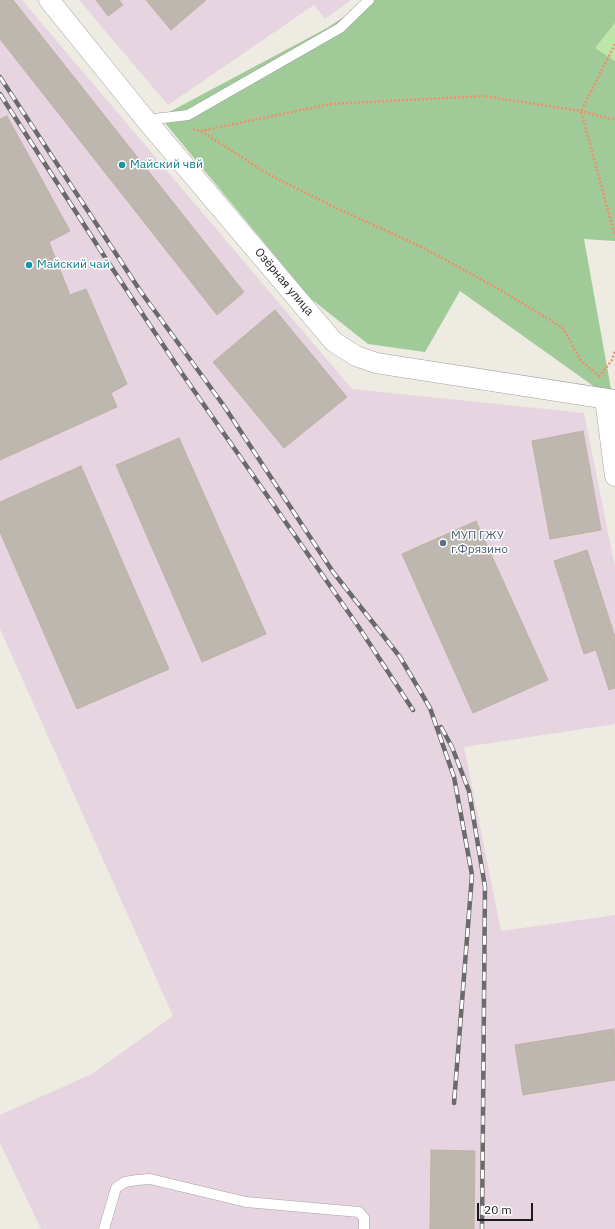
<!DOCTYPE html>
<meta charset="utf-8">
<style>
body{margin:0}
#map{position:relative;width:615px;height:1229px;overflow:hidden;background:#edebe2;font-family:"IBM Plex Sans",sans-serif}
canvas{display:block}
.scale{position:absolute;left:477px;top:1203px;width:56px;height:18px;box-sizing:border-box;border:2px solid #1c1c1c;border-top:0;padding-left:5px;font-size:12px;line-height:14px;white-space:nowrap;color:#1c1c1c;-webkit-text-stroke:3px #fff;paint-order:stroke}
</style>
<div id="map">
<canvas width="615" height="1229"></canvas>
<div class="scale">20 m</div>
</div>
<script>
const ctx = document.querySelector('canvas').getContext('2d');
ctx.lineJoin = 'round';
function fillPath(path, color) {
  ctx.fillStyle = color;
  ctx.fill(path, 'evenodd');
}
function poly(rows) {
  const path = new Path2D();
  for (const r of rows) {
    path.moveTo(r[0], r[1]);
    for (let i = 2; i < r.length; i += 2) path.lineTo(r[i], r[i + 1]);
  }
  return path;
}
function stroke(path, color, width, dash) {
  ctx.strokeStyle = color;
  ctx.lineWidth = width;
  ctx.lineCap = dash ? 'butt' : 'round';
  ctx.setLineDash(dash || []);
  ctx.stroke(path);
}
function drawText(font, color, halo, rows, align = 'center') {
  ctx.font = font + ' "IBM Plex Sans",sans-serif';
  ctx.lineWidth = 3;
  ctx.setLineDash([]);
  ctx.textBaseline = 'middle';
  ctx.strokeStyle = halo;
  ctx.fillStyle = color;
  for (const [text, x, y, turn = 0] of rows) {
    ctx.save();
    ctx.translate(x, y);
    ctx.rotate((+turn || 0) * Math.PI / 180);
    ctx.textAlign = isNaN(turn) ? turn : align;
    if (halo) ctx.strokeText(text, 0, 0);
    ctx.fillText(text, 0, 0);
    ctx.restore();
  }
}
fillPath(poly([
 [0,0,22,0,352,389,584,413,615,567,615,724,464,747,501,931,615,915,615,1229,41,1229,0,1143,0,1115,92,1074,173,1016,0,629],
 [79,0,351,0,325,19,314,5,168,105]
]), '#e6d4e0');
fillPath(poly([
 [615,23,615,61,594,48]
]), '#bfe6a9');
fillPath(poly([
 [369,0,615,0,615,23,595,48,615,61,615,241,584,239,613,400,460,291,425,352,368,344,310,298,160,117,327,28]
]), '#a0cb98');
const building = poly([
 [0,0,13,0,244,292,217,315,0,39,0,0],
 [96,0,119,0,123,5,108,16,96,0],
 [146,0,206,0,171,30,146,0],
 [7,116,70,231,49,242,70,295,86,289,127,384,111,393,117,407,0,460,0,119,7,116],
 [275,310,347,397,284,448,213,362,275,310],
 [583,431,601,530,550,539,532,441,583,431],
 [179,438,266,634,202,662,116,465,179,438],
 [81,466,169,669,77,709,0,532,0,502,81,466],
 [476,521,548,680,473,713,402,554,476,521],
 [587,550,615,637,615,688,609,690,596,650,584,654,554,561,587,550],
 [614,1029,615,1080,523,1095,515,1045,614,1029],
 [431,1150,475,1151,474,1229,430,1229,431,1150]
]);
fillPath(building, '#bdb7af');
stroke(building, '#beb3a5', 1);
const lane = poly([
 [146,120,188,115,340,28,369,0],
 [104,1229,116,1188,125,1182,137,1180,150,1179,246,1202,359,1212,364,1218,364,1229]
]);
const street = poly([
 [49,0,146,120,334,342,356,356,376,363,615,400],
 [605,399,615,476]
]);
stroke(lane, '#a3a3a3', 11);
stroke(street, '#a3a3a3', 21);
stroke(poly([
 [615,44,581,111,615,236],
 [193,129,201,131,330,104,484,96,581,111,615,120],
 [201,131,268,174,336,208,422,247,504,292,563,328,581,361,599,376],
 [599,377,612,360,615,350]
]), '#f48c6c', 2.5, [2, 2]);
stroke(lane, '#fff', 10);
stroke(street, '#fff', 20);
const rail = poly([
 [0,77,141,292,224,406,333,572,400,657,430,708,454,777,472,875,454,1103],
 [0,94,108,262,181,372,358,626,413,710],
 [441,727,452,747,469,791,485,887,482,1229]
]);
stroke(rail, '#6a6a6a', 4.5);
stroke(rail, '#fff', 3, [9]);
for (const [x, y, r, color] of [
 [122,165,4,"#0f9aa8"],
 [29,265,4,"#0f9aa8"],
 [443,543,4,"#5c6f8a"]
]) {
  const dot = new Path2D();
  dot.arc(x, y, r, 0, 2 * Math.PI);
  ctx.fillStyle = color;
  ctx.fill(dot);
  stroke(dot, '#fff', 1.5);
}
drawText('12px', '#0d838f', '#fff', [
 ["Майский чвй",130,165],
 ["Майский чай",37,265]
], 'left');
drawText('12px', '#1c1c1c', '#fff', [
 ["Озёрная улица",284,282,50]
]);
drawText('12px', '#4e5e75', '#fff', [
 ["МУП ГЖУ",451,536],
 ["г.Фрязино",451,550]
], 'left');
</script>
